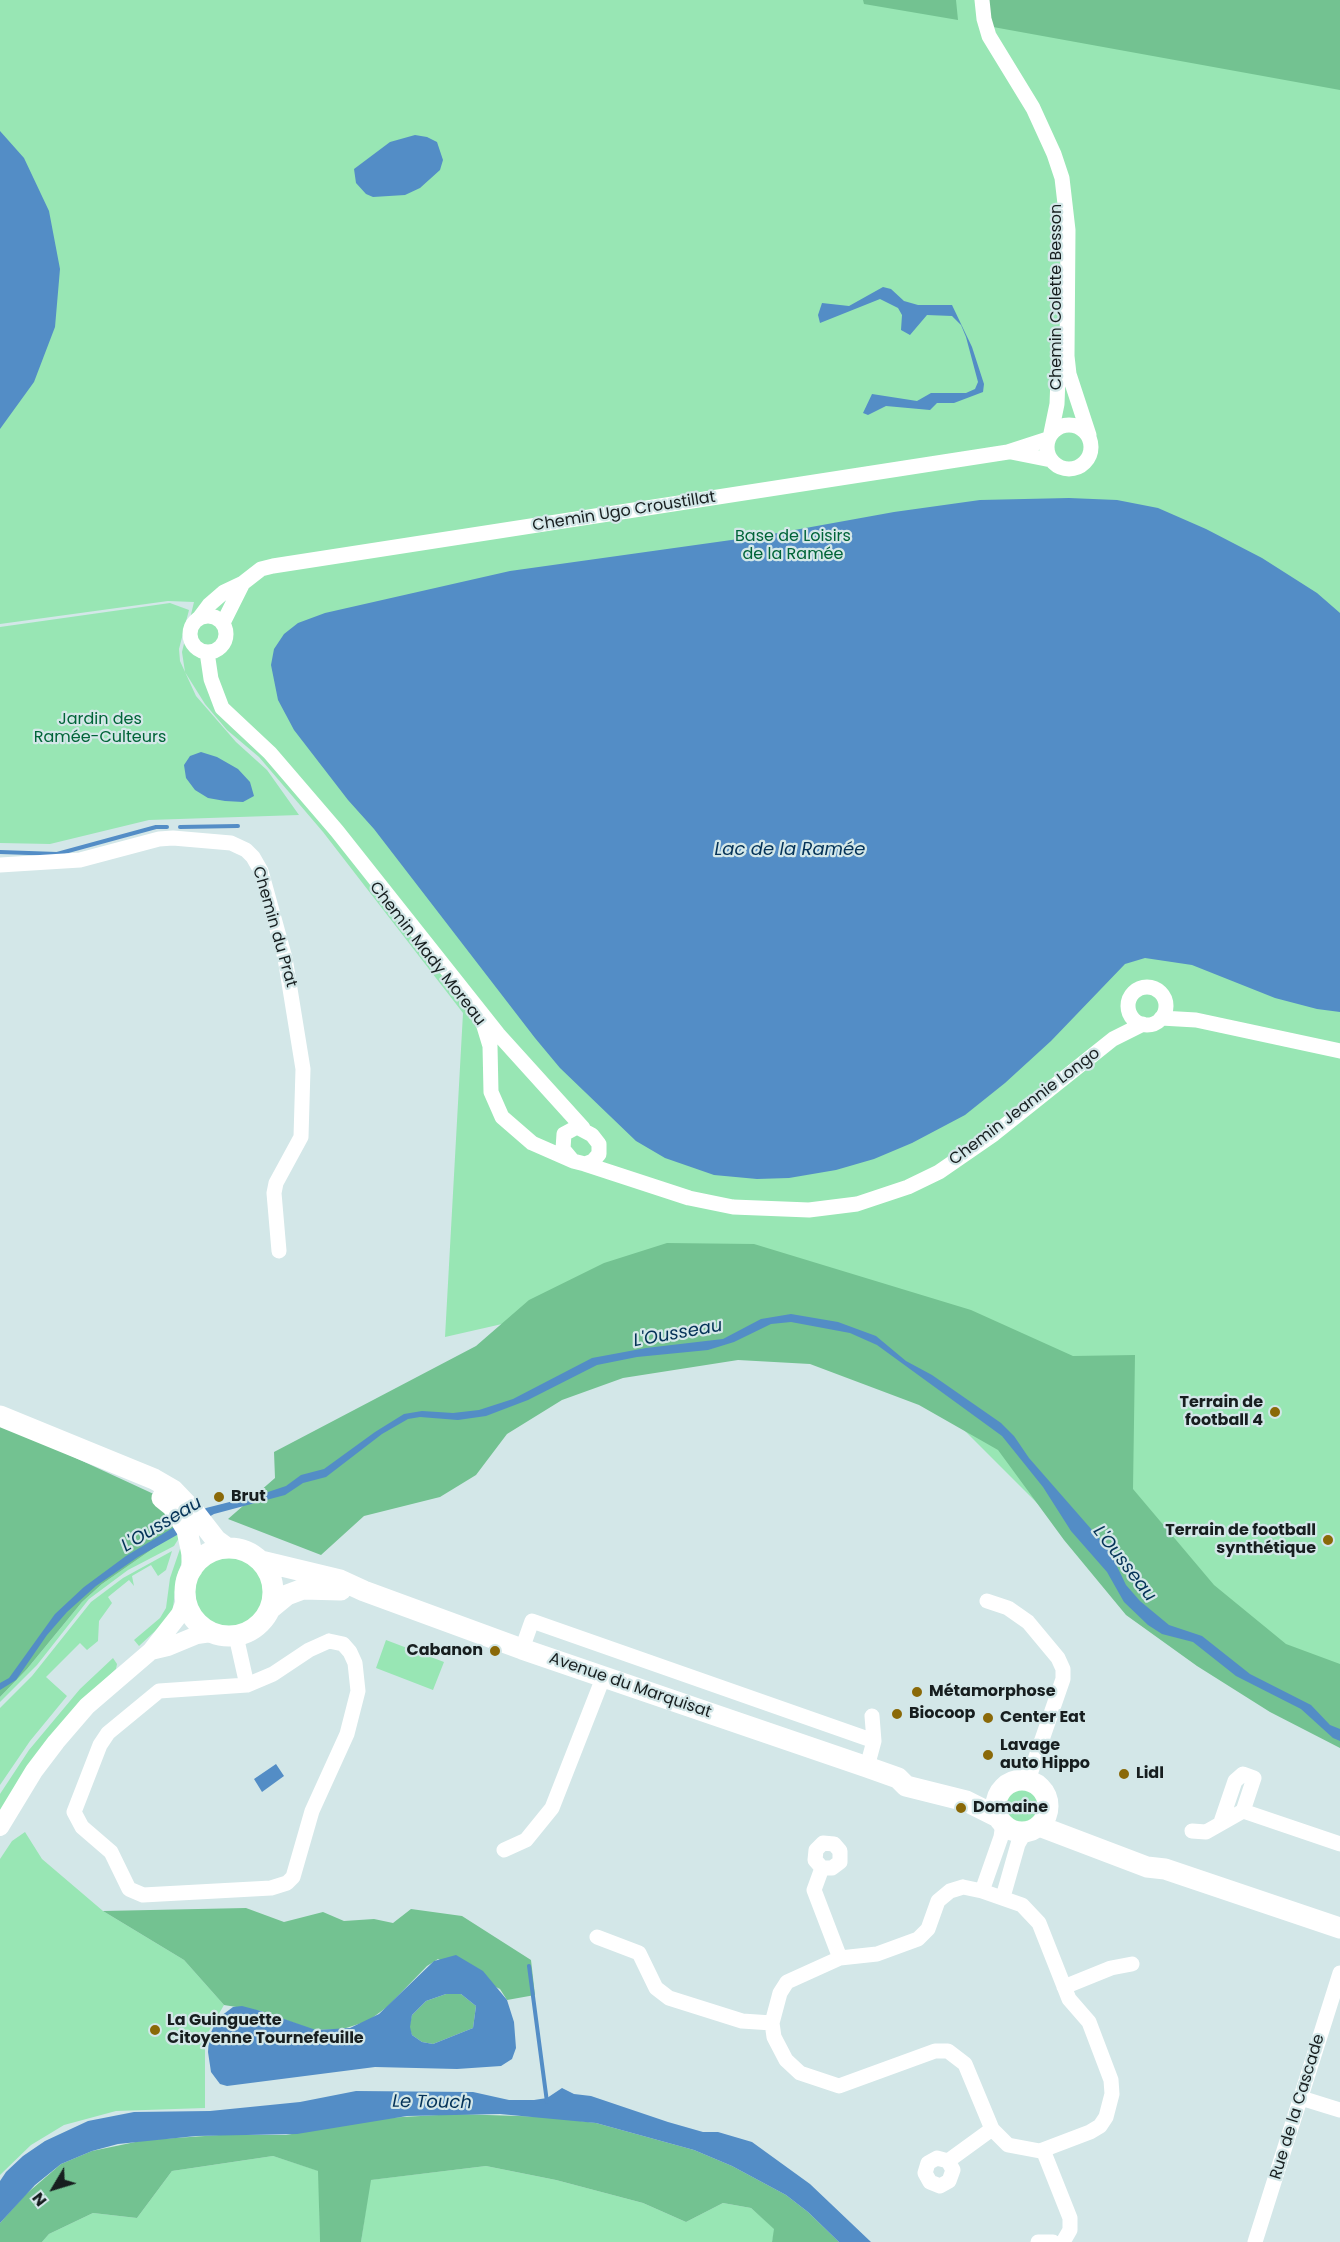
<!DOCTYPE html>
<meta charset="utf-8">
<style>
body{margin:0}
#map{position:relative;width:1340px;height:2242px;overflow:hidden;background:#d3e7e8;font-family:Poppins,sans-serif}
canvas{display:block}
.north{position:absolute;left:24px;top:2158px;width:60px;height:60px;-webkit-text-stroke:4px #d3e7e8;paint-order:stroke;rotate:232deg;font-size:16px;font-weight:700;line-height:24px;text-align:center;color:#171e1f}
.north::after{content:'';display:block;margin:auto;width:21px;height:27px;background:#171e1f;clip-path:polygon(50% 0,100% 100%,50% 72%,0 100%)}
</style>
<div id="map">
<canvas width="1340" height="2242"></canvas>
<div class="north">N</div>
</div>
<script>
const ctx = document.querySelector('canvas').getContext('2d');
ctx.lineJoin = 'round';
function fillPath(path, color) {
  ctx.fillStyle = color;
  ctx.fill(path, 'evenodd');
}
function poly(rows) {
  const path = new Path2D();
  for (const r of rows) {
    if (r.length === 3) {
      path.moveTo(r[0] + r[2], r[1]);
      path.arc(r[0], r[1], r[2], 0, 2 * Math.PI);
      continue;
    }
    path.moveTo(r[0], r[1]);
    for (let i = 2; i < r.length; i += 2) path.lineTo(r[i], r[i + 1]);
  }
  return path;
}
function stroke(path, color, width, dash) {
  ctx.strokeStyle = color;
  ctx.lineWidth = width;
  ctx.lineCap = dash ? 'butt' : 'round';
  ctx.setLineDash(dash || []);
  ctx.stroke(path);
}
function drawText(font, color, halo, rows, align = 'center') {
  ctx.font = font + ' Poppins,sans-serif';
  ctx.lineWidth = 4.5;
  ctx.setLineDash([]);
  ctx.textBaseline = 'middle';
  ctx.strokeStyle = halo;
  ctx.fillStyle = color;
  for (const [text, x, y, turn = 0] of rows) {
    ctx.save();
    ctx.translate(x, y);
    ctx.rotate((+turn || 0) * Math.PI / 180);
    ctx.textAlign = isNaN(turn) ? turn : align;
    if (halo) ctx.strokeText(text, 0, 0);
    ctx.fillText(text, 0, 0);
    ctx.restore();
  }
}
fillPath(poly([
 [0,0,1340,0,1340,1707,1058,1524,792,1258,445,1337,463,1013,323,832,259,757,227,730,205,704,185,672,182,652,194,602,168,601,0,624],
 [170,603,189,610,179,649,180,661,196,696,236,742,267,770,299,815,149,820,50,844,0,843,0,627],
 [177,1532,179,1538,174,1546,128,1570,89,1599,37,1665,0,1702,0,1697,27,1669,82,1602,102,1584],
 [181,1546,182,1562,176,1579,173,1609,166,1621,139,1646,134,1640,160,1618,166,1608,170,1578],
 [172,1551,166,1570,158,1576,151,1565,132,1576,134,1586,129,1580,108,1597,112,1603,99,1621,98,1641,87,1650,80,1643,46,1677,67,1696,30,1741,0,1785,0,1708,32,1676,91,1602,123,1578],
 [229,1592,37],
 [386,1640,444,1662,433,1690,376,1668],
 [113,1658,117,1664,116,1669,86,1697,0,1812,0,1794,29,1750,80,1689],
 [1021,1805,18],
 [25,1832,42,1859,103,1911,184,1960,224,2005,205,2038,205,2108,116,2111,64,2125,31,2145,0,2175,0,1859,12,1841],
 [273,2156,319,2171,320,2242,42,2242,49,2234,93,2213,137,2218,172,2171],
 [486,2166,556,2180,643,2203,686,2222,723,2203,751,2208,775,2229,772,2242,361,2242,370,2180]
]), '#98e6b4');
fillPath(poly([
 [863,0,956,0,958,20,864,4],
 [987,0,1340,0,1340,90,993,27],
 [667,1243,754,1244,971,1310,1073,1356,1135,1355,1133,1489,1214,1585,1286,1644,1340,1664,1340,1748,1270,1712,1197,1666,1126,1615,1064,1540,998,1450,919,1405,810,1364,738,1360,623,1378,562,1400,507,1434,476,1475,440,1497,364,1516,321,1555,228,1519,275,1478,274,1452,476,1346,529,1300,604,1263],
 [0,1423,171,1502,177,1532,102,1584,82,1602,27,1669,0,1697],
 [246,1908,284,1922,323,1912,344,1921,374,1919,393,1923,411,1909,462,1916,531,1960,535,1995,507,2000,500,1989,438,1959,427,1966,387,2007,368,2021,343,2029,313,2030,261,2011,224,2005,184,1960,103,1911],
 [446,1994,461,1994,476,2006,473,2028,433,2044,422,2042,412,2035,409,2027,412,2015,426,2001],
 [456,2114,549,2117,596,2123,694,2150,732,2166,786,2195,808,2212,839,2242,772,2242,774,2229,751,2208,723,2203,686,2222,643,2203,556,2180,486,2166,371,2180,361,2242,320,2242,318,2171,273,2156,172,2171,137,2218,93,2213,49,2234,42,2242,0,2242,0,2223,25,2195,61,2164,92,2151,145,2140,220,2135,286,2135,385,2118]
]), '#73c291');
fillPath(poly([
 [0,131,24,158,49,211,60,269,55,327,34,382,0,429],
 [415,135,427,137,437,142,443,160,440,170,420,188,405,195,373,197,366,194,356,183,354,169,390,142],
 [883,287,891,289,904,301,918,305,952,305,972,347,984,384,983,392,954,403,937,403,930,410,886,406,868,415,863,413,872,394,917,401,931,393,966,393,975,389,978,382,966,337,961,325,952,316,927,315,910,335,901,330,902,315,898,308,880,299,820,323,818,315,822,303,849,306],
 [1069,498,1117,500,1158,508,1206,529,1262,558,1317,593,1340,613,1340,1012,1317,1009,1275,998,1192,965,1145,958,1125,964,1051,1041,1005,1083,965,1115,912,1143,874,1159,836,1170,789,1178,757,1179,714,1175,665,1158,636,1141,560,1068,535,1038,374,829,348,800,294,730,278,700,271,665,274,649,284,634,298,623,325,613,510,571,767,535,894,512,980,500],
 [201,752,217,757,238,769,250,782,254,796,243,802,225,801,208,798,195,790,186,778,184,765,190,756],
 [791,1314,838,1322,876,1336,906,1361,932,1375,1001,1423,1014,1436,1029,1458,1099,1538,1111,1554,1126,1585,1140,1601,1169,1625,1202,1636,1250,1674,1311,1705,1330,1725,1340,1729,1340,1741,1333,1738,1301,1709,1236,1676,1193,1642,1162,1634,1148,1625,1124,1602,1107,1572,1071,1531,1043,1487,1002,1436,877,1345,850,1333,791,1322,771,1324,734,1342,708,1350,637,1357,597,1365,528,1400,486,1416,458,1420,420,1417,408,1419,382,1434,326,1477,303,1483,285,1495,214,1514,138,1557,96,1586,67,1612,47,1635,16,1680,0,1690,0,1683,9,1678,55,1614,84,1587,126,1556,206,1508,265,1493,286,1486,301,1475,324,1469,375,1432,404,1414,422,1411,453,1413,479,1410,513,1399,592,1358,646,1348,723,1339,761,1319],
 [276,1764,284,1776,262,1792,254,1779],
 [456,1955,483,1971,507,2000,514,2022,516,2048,512,2059,501,2066,457,2069,375,2067,227,2086,220,2084,211,2072,208,2052,209,2037,217,2019,233,2007,242,2006,261,2011,316,2030,350,2028,379,2014,434,1961],
 [446,1994,461,1994,476,2006,473,2028,433,2044,422,2042,412,2035,410,2027,412,2015,426,2001],
 [562,2088,574,2094,591,2096,668,2122,703,2132,718,2132,752,2142,810,2184,871,2242,839,2242,808,2212,786,2195,732,2166,694,2150,596,2123,500,2114,407,2116,297,2134,196,2136,118,2144,92,2151,61,2164,35,2185,0,2223,0,2181,6,2172,23,2156,45,2141,88,2121,134,2112,210,2111,300,2102,356,2091,473,2092,509,2100,534,2100,547,2098]
]), '#538dc6');
stroke(poly([
 [180,827,238,826],
 [0,852,57,854,156,827,167,827],
 [529,1966,547,2102]
]), '#538dc6', 4);
stroke(poly([
 [982,0,984,19,989,36,1033,108,1054,154,1062,178,1068,230,1067,356,1069,374,1089,435],
 [1069,447,22],
 [1051,433,1057,404,1059,352],
 [1011,452,1051,460],
 [208,634,18],
 [200,617,209,605,224,592,243,583,261,569,273,566,1008,452,1048,439],
 [223,623,243,583],
 [207,652,211,679,222,708,270,753,337,831,498,1034,583,1128],
 [0,865,80,860,159,839,173,838,231,843,246,850,253,857,261,871,285,958,303,1069,301,1137,276,1183,274,1193,279,1251],
 [1147,1006,19],
 [1161,1018,1196,1020,1340,1051],
 [483,1023,490,1046,491,1092,502,1117,532,1143,573,1161],
 [577,1127,592,1135,599,1144,599,1154,593,1161,585,1164,573,1161,563,1149,564,1134,577,1127],
 [585,1164,689,1198,733,1207,809,1210,857,1204,908,1187,939,1172,994,1134,1113,1039,1143,1024],
 [987,1601,1008,1608,1028,1622,1058,1658,1063,1669,1063,1679,1028,1780],
 [236,1636,247,1685],
 [329,1641,343,1644,350,1652,355,1663,358,1691,347,1734,312,1811,293,1877,287,1883,271,1888,143,1895,129,1889,111,1852,82,1827,74,1812,100,1745,108,1733,159,1691,247,1685,273,1674,309,1650,329,1641],
 [522,1649,532,1621,874,1741],
 [867,1767,874,1741,872,1716],
 [1221,1822,1235,1781,1243,1774,1254,1778,1243,1811],
 [1192,1831,1206,1832,1243,1811,1340,1844],
 [504,1850,526,1840,552,1808,603,1678],
 [822,1868,815,1860,816,1850,823,1843,834,1844,840,1851,840,1862,832,1868,822,1868,814,1890,840,1958],
 [963,1887,982,1891,1022,1905,1039,1923,1069,1999,1089,2022,1111,2080,1112,2094,1106,2117,1100,2126,1090,2132,1040,2151,1008,2145,992,2129,965,2064,948,2051,935,2051,839,2086,800,2073,786,2060,774,2037,772,2023,780,1993,787,1982,840,1958,877,1954,918,1939,928,1929,938,1901,950,1891,963,1887],
 [982,1891,1001,1837,1003,1823],
 [1003,1897,1018,1844,1025,1832],
 [597,1937,639,1953,656,1988,669,1998,742,2021,772,2023],
 [1064,1987,1111,1968,1132,1964],
 [1301,2098,1340,2110],
 [1043,2150,1070,2218,1070,2230,1063,2242],
 [948,2161,953,2170,949,2181,940,2186,930,2182,925,2173,928,2163,937,2158,948,2161,992,2129],
 [1038,2242,1053,2242],
 [1255,2242,1340,1973]
]), '#fff', 15);
stroke(poly([
 [151,1651,168,1647,197,1635,211,1633],
 [0,1827,34,1771,56,1742,87,1706,151,1651,180,1614,185,1601]
]), '#fff', 18);
stroke(poly([
 [0,1416,154,1479,173,1490,195,1513,216,1540,227,1548],
 [162,1498,172,1506,187,1530,192,1554,192,1569],
 [229,1592,44],
 [261,1561,340,1580,364,1591,522,1649,867,1767,898,1778,906,1786,966,1801,998,1817],
 [270,1609,287,1595,303,1589,341,1590],
 [1022,1806,26],
 [1039,1826,1147,1867,1165,1869,1340,1928]
]), '#fff', 21);
for (const [x, y, r, color] of [
 [1275,1412,6,"#8a6908"],
 [219,1497,6,"#8a6908"],
 [1328,1540,6,"#8a6908"],
 [495,1651,6,"#8a6908"],
 [917,1692,6,"#8a6908"],
 [897,1714,6,"#8a6908"],
 [988,1718,6,"#8a6908"],
 [988,1755,6,"#8a6908"],
 [1124,1774,6,"#8a6908"],
 [961,1808,6,"#8a6908"],
 [155,2030,6,"#8a6908"]
]) {
  const dot = new Path2D();
  dot.arc(x, y, r, 0, 2 * Math.PI);
  ctx.fillStyle = color;
  ctx.fill(dot);
  stroke(dot, '#d3e7e8', 2);
}
drawText('16px', '#171e1f', '#d3e7e8', [
 ["Chemin Colette Besson",1057,297,-90],
 ["Chemin Ugo Croustillat",624,512,-9],
 ["Chemin du Prat",274,927,74],
 ["Chemin Mady Moreau",427,954,52],
 ["Chemin Jeannie Longo",1025,1107,-37],
 ["Avenue du Marquisat",630,1686,19],
 ["Rue de la Cascade",1298,2107,-73]
]);
drawText('16px', '#006438', '#d3e7e8', [
 ["Base de Loisirs",793,537],
 ["de la Ramée",793,555],
 ["Jardin des",100,720],
 ["Ramée-Culteurs",100,738]
]);
drawText('bold 16px', '#171e1f', '#d3e7e8', [
 ["Terrain de",1263,1403,"right"],
 ["football 4",1263,1421,"right"],
 ["Brut",231,1497],
 ["Terrain de football",1316,1531,"right"],
 ["synthétique",1316,1549,"right"],
 ["Cabanon",483,1651,"right"],
 ["Métamorphose",929,1692],
 ["Biocoop",909,1714],
 ["Center Eat",1000,1718],
 ["Lavage",1000,1746],
 ["auto Hippo",1000,1764],
 ["Lidl",1136,1774],
 ["Domaine",973,1808],
 ["La Guinguette",167,2021],
 ["Citoyenne Tournefeuille",167,2039]
], 'left');
drawText('italic 18px', '#043257', '#d3e7e8', [
 ["Lac de la Ramée",790,850],
 ["L'Ousseau",678,1334,-10],
 ["L'Ousseau",162,1525,-31],
 ["L'Ousseau",1124,1564,52],
 ["Le Touch",432,2103,1]
]);
</script>
